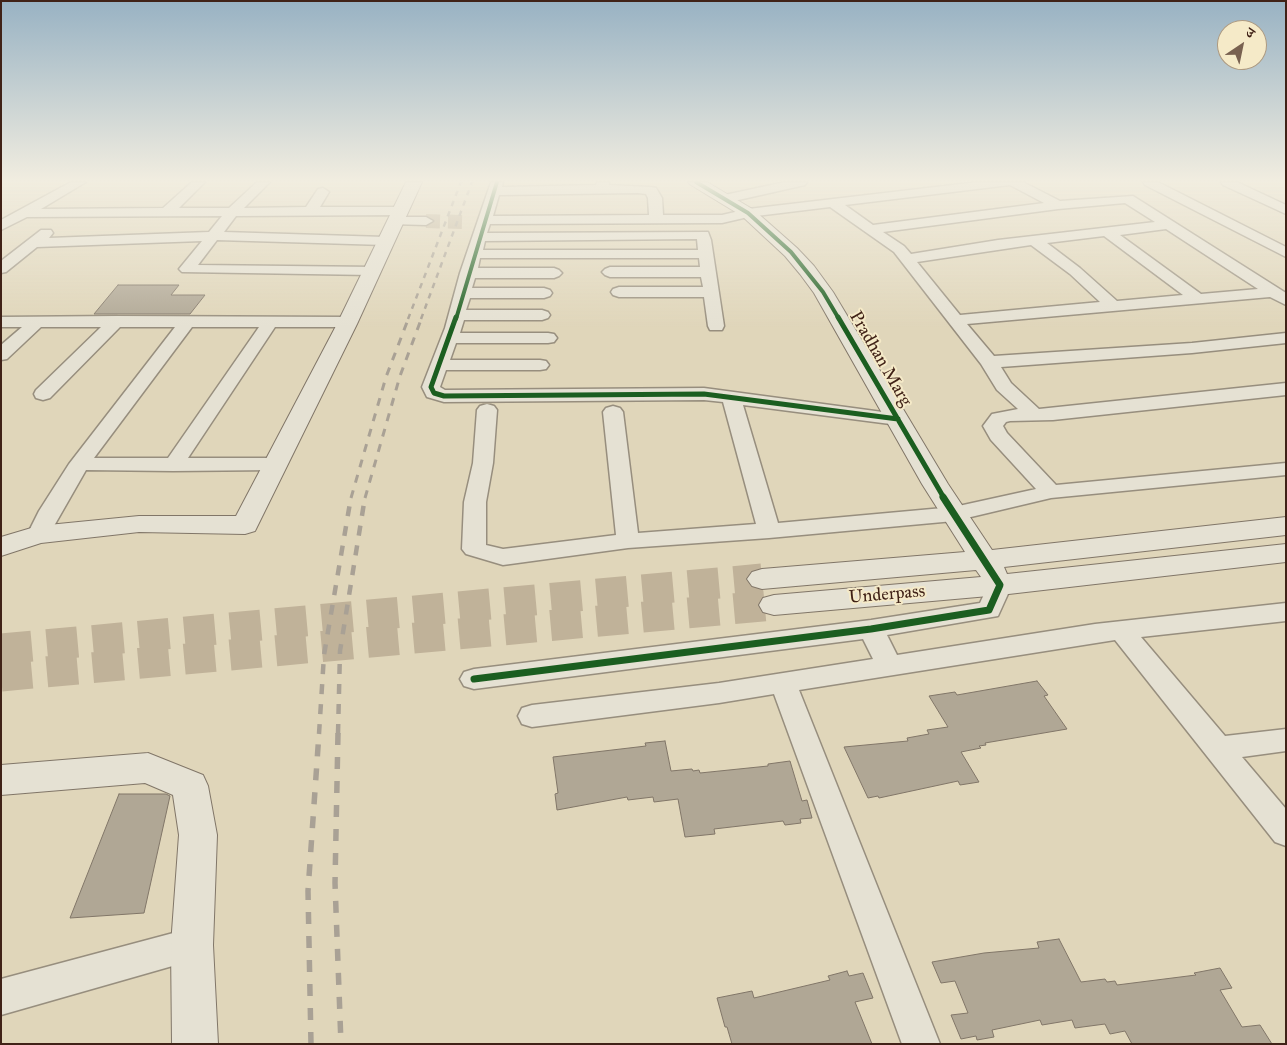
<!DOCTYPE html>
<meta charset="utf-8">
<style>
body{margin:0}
#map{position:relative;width:1287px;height:1045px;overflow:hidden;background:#e0d6ba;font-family:"IM FELL Great Primer","Noto Serif Devanagari",serif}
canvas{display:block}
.frame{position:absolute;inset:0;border:2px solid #402217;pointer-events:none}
.north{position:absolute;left:1217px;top:20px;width:50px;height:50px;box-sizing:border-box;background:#f5eac8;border:1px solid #ad9a81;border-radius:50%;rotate:34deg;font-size:14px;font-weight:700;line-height:20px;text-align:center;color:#402217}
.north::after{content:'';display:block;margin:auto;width:18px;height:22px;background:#786150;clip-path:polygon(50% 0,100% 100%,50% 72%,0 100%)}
</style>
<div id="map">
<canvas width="1287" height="1045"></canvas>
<div class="frame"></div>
<div class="north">उ</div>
</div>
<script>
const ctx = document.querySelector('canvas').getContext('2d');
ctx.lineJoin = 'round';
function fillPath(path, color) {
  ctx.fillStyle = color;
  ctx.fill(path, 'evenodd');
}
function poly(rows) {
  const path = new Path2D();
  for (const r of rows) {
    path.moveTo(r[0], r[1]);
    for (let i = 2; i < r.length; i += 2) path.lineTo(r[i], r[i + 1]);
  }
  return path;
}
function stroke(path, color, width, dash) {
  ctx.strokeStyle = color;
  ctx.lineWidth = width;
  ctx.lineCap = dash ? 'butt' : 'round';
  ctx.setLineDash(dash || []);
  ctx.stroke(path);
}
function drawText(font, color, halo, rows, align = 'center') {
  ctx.font = font + ' "IM FELL Great Primer",serif';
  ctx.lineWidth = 4;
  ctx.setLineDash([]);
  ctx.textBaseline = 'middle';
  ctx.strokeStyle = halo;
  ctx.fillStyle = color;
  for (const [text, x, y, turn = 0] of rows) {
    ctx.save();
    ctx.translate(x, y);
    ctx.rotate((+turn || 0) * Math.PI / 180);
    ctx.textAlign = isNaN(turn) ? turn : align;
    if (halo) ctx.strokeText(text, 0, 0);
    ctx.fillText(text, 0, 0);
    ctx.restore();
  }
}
const building = poly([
 [118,285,179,285,171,295,205,295,190,314,94,314,118,285],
 [1037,681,1048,695,1044,696,1067,729,985,743,986,745,979,746,981,748,961,752,979,782,960,785,958,781,879,798,878,796,868,798,844,747,908,741,907,738,929,734,927,730,948,727,929,696,955,692,957,695,1037,681],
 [665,741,671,771,692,769,693,771,699,770,700,773,768,766,768,764,790,761,802,801,807,800,812,818,800,819,801,823,785,825,783,821,714,829,715,834,685,837,678,799,654,802,653,797,628,800,627,797,557,810,555,794,558,793,553,757,646,746,645,743,665,741],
 [119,794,166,794,170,796,144,913,70,918,119,794],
 [1059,939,1081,982,1105,979,1107,982,1115,981,1117,985,1196,975,1194,973,1220,968,1232,988,1220,990,1242,1027,1260,1025,1272,1044,1132,1044,1125,1031,1110,1034,1105,1024,1075,1028,1072,1020,1042,1025,1040,1020,992,1030,994,1037,977,1040,976,1036,961,1039,951,1015,968,1013,955,981,941,983,932,962,984,953,1039,948,1037,942,1059,939],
 [847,971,849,976,863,973,873,998,855,1002,872,1044,732,1044,727,1027,725,1027,717,998,752,991,754,998,830,980,828,976,847,971]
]);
fillPath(building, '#b0a795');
stroke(building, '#817668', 1);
stroke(poly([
 [426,221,463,222]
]), '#c0b299', 14, [14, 8]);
stroke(poly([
 [1,649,762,579],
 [1,676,774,605]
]), '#c0b299', 31, [31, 15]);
const street = poly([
 [71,182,86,182,41,209,163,208,192,182,205,182,179,208,229,208,257,182,270,182,244,208,306,207,318,189,323,188,329,192,320,207,400,207,407,211,400,215,236,216,224,232,385,237,390,238,392,241,390,244,385,245,217,240,198,265,376,267,379,270,376,273,371,275,182,272,179,269,202,241,37,247,6,272,1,273,1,261,41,230,51,230,53,233,49,238,209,232,222,216,27,217,1,230,1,220,71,182],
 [491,182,503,182,502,187,596,185,597,182,609,182,609,185,651,187,656,188,662,198,663,215,722,215,748,209,978,182,1023,182,1060,201,1133,196,1286,293,1286,305,1270,297,967,324,994,356,1192,343,1286,333,1286,343,1192,353,1001,367,1011,383,1039,409,1286,383,1286,395,1053,420,1010,421,1006,422,1003,426,1007,433,1056,485,1286,463,1286,475,1051,498,954,521,769,538,628,548,503,565,466,554,462,549,464,502,473,463,477,410,480,406,487,404,494,406,497,410,493,463,486,502,486,545,503,549,616,535,603,412,606,408,613,406,620,408,623,412,638,533,756,524,723,402,704,400,444,402,427,397,422,387,445,328,460,273,491,182],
 [1010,185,1044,203,873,225,845,205,1010,185],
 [638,193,646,194,648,198,649,215,493,216,499,195,638,193],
 [1125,203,1155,222,998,240,911,254,904,246,883,232,1058,209,1125,203],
 [830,207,894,252,981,364,997,390,1018,409,992,414,983,426,991,440,1036,489,954,507,778,523,743,405,898,425,905,423,908,419,905,415,704,388,445,390,440,387,446,370,540,370,546,369,549,365,546,361,540,360,450,360,456,343,548,343,554,342,557,338,554,334,548,333,460,333,464,320,542,320,548,318,550,315,548,312,542,310,466,310,470,298,544,298,550,296,552,293,550,290,544,288,472,288,475,278,554,278,559,276,562,273,559,270,554,268,478,268,480,258,699,258,700,267,610,267,605,269,602,272,605,275,610,277,701,277,703,287,619,287,613,289,611,292,613,295,619,297,704,297,708,326,710,330,722,330,724,326,711,240,708,232,487,233,490,224,722,223,748,217,830,207],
 [1166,229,1258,289,1201,294,1120,235,1166,229],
 [1104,236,1183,295,1117,301,1080,268,1047,243,1104,236],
 [697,239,698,250,483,250,485,241,697,239],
 [1031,245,1070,274,1100,302,960,315,917,262,1031,245],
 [785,182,807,182,805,185,725,203,718,199,720,196,785,182],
 [1143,182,1158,182,1286,247,1286,257,1145,185,1143,182],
 [1221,182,1237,182,1286,205,1286,214,1223,185,1221,182],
 [395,217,426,217,433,221,426,225,390,224,388,221,390,218,395,217],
 [117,316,348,317,354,318,356,322,354,326,348,327,275,327,188,458,275,458,282,460,285,464,282,468,275,470,173,471,86,470,46,540,38,542,30,540,27,535,39,511,69,464,175,327,120,327,50,398,43,400,36,398,34,394,36,390,101,327,41,327,7,359,1,360,1,345,22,327,1,327,1,317,117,316],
 [192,327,259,327,168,458,94,458,192,327],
 [1000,577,1009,579,1012,585,998,616,887,635,897,655,1095,624,1286,603,1286,621,1141,637,1225,736,1286,729,1286,751,1242,757,1286,809,1286,846,1275,842,1115,640,799,690,940,1044,902,1044,774,694,719,703,532,727,522,724,518,716,522,708,532,705,719,683,873,659,863,639,474,689,464,686,460,679,464,672,474,669,871,620,980,603,991,579,1000,577],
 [192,928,204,933,209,945,204,957,1,1015,1,979,192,928]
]);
const secondary = poly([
 [406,182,422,182,357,324,255,531,245,534,139,532,41,543,1,556,1,537,38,526,139,516,236,516,337,324,406,182],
 [688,182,707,182,754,210,797,248,814,266,833,292,948,484,992,550,1286,517,1286,535,1004,567,1007,574,1286,544,1286,562,1000,595,774,615,763,612,759,605,763,598,774,595,981,577,976,570,762,589,752,586,747,579,752,572,762,569,965,552,922,484,814,293,800,274,785,256,742,216,691,185,688,182],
 [148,753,203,775,208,786,217,835,213,945,218,1044,172,1044,171,945,179,835,173,795,145,783,1,795,1,765,148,753]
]);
stroke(street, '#978e7e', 3);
stroke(secondary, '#817668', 2);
fillPath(street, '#e5e1d3');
fillPath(secondary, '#e5e1d3');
stroke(poly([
 [408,319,461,182],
 [421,319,472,182]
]), '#a9a195', 2.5, [5.5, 5.5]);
stroke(poly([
 [351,498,386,377,409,317],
 [365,498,400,376,422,317]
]), '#a9a195', 3, [8, 8]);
stroke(poly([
 [319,734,324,655,351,497],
 [338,734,340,651,365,497]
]), '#a9a195', 4.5, [10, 10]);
stroke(poly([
 [338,733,335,883,341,1044],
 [311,1044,308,891,319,733]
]), '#a9a195', 5.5, [12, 12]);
stroke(poly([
 [696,182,748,213,791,252,823,292,839,319],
 [456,319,497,182]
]), '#1b5e20', 4);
stroke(poly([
 [456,317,431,387,434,393,444,396,704,394,898,419],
 [838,317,944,498]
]), '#1b5e20', 5);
stroke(poly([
 [474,679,871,629,989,610,1000,585,943,497]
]), '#1b5e20', 7);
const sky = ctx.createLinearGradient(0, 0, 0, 328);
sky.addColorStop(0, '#98b2c3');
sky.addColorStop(0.55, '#f1ede0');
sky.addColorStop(1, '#f1ede000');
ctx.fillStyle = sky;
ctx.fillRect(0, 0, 1287, 328);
drawText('18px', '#402217', '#f5eac8', [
 ["Pradhan Marg",880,359,60],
 ["Underpass",887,595,-5]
]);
</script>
